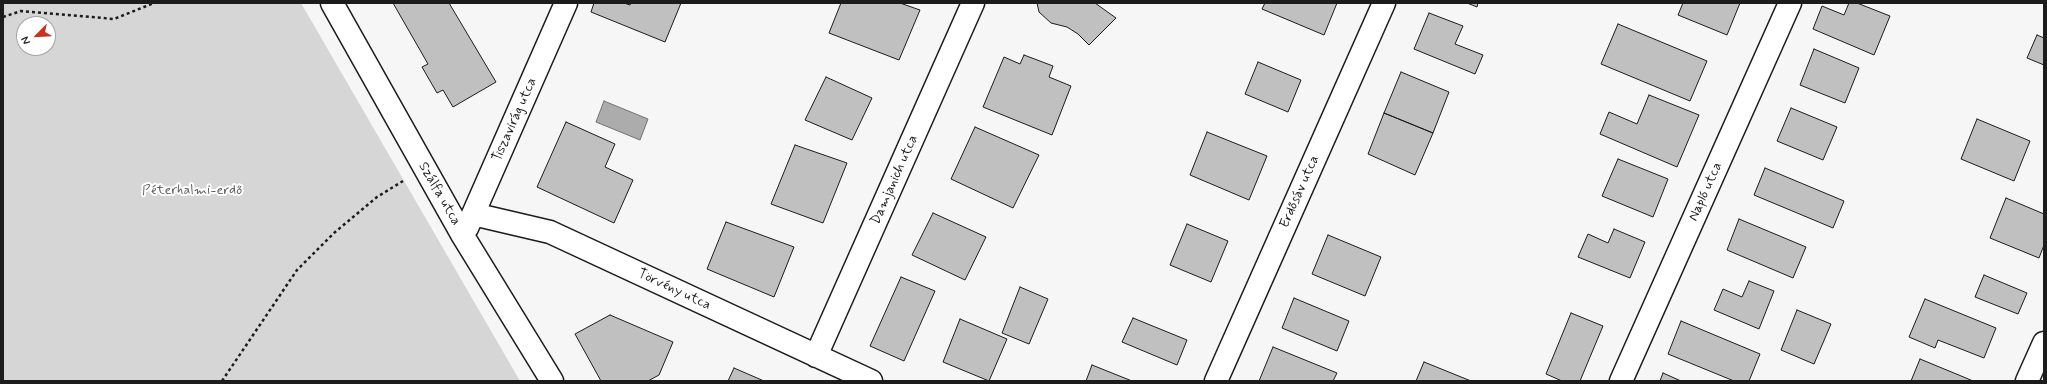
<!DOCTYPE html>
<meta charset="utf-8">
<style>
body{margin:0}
#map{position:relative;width:2047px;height:384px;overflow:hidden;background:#f6f6f6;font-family:Mynerve,sans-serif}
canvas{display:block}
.frame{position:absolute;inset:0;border:4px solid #1c1c1c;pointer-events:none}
.north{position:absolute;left:16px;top:16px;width:40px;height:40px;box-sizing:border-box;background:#fff;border:1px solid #a4a4a4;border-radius:50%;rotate:246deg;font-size:11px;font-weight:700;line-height:16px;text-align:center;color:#1c1c1c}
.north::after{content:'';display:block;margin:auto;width:14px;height:18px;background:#c8321e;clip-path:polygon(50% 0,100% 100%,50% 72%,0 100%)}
</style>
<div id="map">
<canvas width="2047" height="384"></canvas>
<div class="frame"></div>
<div class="north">N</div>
</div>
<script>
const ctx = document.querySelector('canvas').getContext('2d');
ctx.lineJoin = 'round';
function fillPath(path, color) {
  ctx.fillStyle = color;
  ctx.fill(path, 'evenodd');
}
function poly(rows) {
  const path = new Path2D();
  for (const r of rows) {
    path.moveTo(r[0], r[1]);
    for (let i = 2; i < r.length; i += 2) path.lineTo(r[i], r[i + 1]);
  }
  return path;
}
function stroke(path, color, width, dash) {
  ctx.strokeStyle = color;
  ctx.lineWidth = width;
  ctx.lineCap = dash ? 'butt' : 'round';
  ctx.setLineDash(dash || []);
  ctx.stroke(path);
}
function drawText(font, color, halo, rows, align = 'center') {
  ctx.font = font + ' Mynerve,sans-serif';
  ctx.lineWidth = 4;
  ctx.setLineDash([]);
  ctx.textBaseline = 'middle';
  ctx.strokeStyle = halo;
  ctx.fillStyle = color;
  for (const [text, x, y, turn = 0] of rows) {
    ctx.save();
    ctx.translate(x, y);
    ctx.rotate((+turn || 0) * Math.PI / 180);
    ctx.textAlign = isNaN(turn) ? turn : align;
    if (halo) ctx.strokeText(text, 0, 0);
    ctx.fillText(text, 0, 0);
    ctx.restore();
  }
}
fillPath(poly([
 [3,3,301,3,520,381,3,381],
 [24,24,48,24,48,48,24,48]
]), '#d6d6d6');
const water = poly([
 [604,101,648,119,640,140,596,122,604,101]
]);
fillPath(water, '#acacac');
stroke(water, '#727272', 1);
const building = poly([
 [393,3,449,3,496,82,453,107,443,90,437,93,422,67,428,64,393,3],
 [594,3,624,3,630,5,631,3,681,3,665,42,591,12,594,3],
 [841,3,900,3,920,10,899,60,829,33,841,3],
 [1037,3,1095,3,1116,18,1089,45,1078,34,1067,27,1051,23,1039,12,1037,3],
 [1265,3,1337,3,1324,35,1262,9,1265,3],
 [1467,3,1478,3,1477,7,1467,3],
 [1683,3,1740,3,1727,35,1678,15,1683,3],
 [1849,3,1857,3,1890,16,1874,55,1813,29,1822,6,1844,15,1849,3],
 [1429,13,1463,26,1455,44,1483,55,1475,74,1414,49,1429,13],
 [1618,24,1707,61,1690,101,1601,64,1618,24],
 [2037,35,2044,38,2044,65,2027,58,2037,35],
 [1814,49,1859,68,1845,103,1800,85,1814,49],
 [1024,55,1053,66,1049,77,1071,86,1052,135,983,107,1004,57,1020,64,1024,55],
 [1258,62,1301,80,1288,112,1245,94,1258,62],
 [1401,72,1449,92,1433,133,1384,113,1401,72],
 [826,77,872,98,852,140,805,120,826,77],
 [1649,95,1699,115,1677,167,1600,134,1609,112,1637,124,1649,95],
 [1791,108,1837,127,1823,160,1777,141,1791,108],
 [1384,113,1433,133,1415,175,1368,154,1384,113],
 [1977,119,2030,141,2014,181,1961,159,1977,119],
 [566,122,615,144,605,167,633,180,614,223,537,187,566,122],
 [975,127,1039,155,1013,208,951,179,975,127],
 [1207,132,1267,156,1249,200,1190,175,1207,132],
 [795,145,847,163,823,223,771,204,795,145],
 [1618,159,1668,179,1653,217,1602,196,1618,159],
 [1765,168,1844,201,1833,228,1754,195,1765,168],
 [2006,198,2044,214,2044,245,2039,258,1990,238,2006,198],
 [933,213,986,237,965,280,912,255,933,213],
 [1739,219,1806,247,1793,278,1727,250,1739,219],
 [726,222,794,247,774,297,707,269,726,222],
 [1187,224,1228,241,1211,282,1170,265,1187,224],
 [1614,229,1645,242,1630,278,1578,257,1588,234,1608,243,1614,229],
 [1328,235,1381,257,1365,296,1312,274,1328,235],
 [1984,275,2027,293,2018,314,1975,297,1984,275],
 [901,277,935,291,904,361,870,346,901,277],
 [1749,281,1774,291,1759,329,1714,310,1723,289,1742,297,1749,281],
 [1020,287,1048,299,1029,344,1002,333,1020,287],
 [1294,298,1349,321,1337,351,1282,328,1294,298],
 [1925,299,1996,328,1984,358,1938,340,1935,348,1909,337,1925,299],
 [1797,310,1831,324,1814,364,1781,350,1797,310],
 [1571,313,1603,326,1580,381,1562,381,1546,374,1571,313],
 [610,315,673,342,659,375,648,381,601,381,575,334,610,315],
 [1133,318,1187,340,1177,365,1122,342,1133,318],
 [960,319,1007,339,989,381,943,362,960,319],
 [1681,321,1760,354,1749,381,1734,381,1668,354,1681,321],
 [1273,347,1337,373,1333,381,1259,381,1273,347],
 [1920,359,1966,378,1973,381,1911,381,1920,359],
 [1424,362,1471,381,1416,381,1424,362],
 [1092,365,1132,381,1086,381,1092,365],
 [734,368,764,381,728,381,734,368],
 [1663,373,1681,381,1660,381,1663,373]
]);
fillPath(building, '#c0c0c0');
stroke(building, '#1c1c1c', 1);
const minor = poly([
 [332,3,463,236,552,381],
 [473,214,550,232,871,381],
 [467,228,566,3],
 [816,356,973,3],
 [1216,381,1384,3],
 [1621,381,1790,3],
 [2027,381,2044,343]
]);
stroke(minor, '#1c1c1c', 25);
stroke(poly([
 [3,17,21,11,114,19,154,3],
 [222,381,297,270,334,233,377,197,403,181]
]), '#1c1c1c', 2.5, [3, 3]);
stroke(minor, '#fff', 22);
drawText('14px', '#1c1c1c', '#fff', [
 ["Tiszavirág utca",515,120,-66],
 ["Damjanich utca",895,180,-66],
 ["Erdősáv utca",1300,192,-66],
 ["Napló utca",1706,192,-66],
 ["Szálfa utca",439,194,60],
 ["Törvény utca",674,290,25]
]);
drawText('14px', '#5d5d5d', '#fff', [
 ["Péterhalmi-erdő",192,191]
]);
</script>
